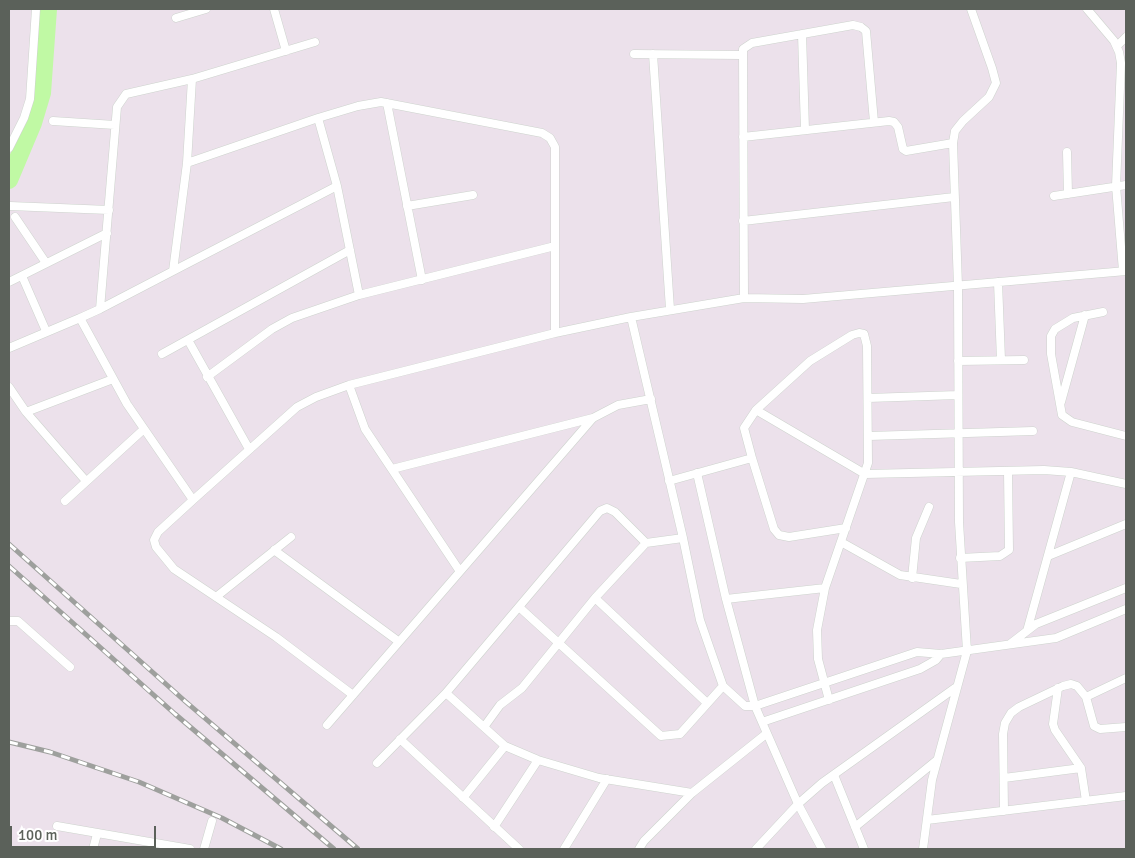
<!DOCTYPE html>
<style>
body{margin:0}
#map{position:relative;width:1135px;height:858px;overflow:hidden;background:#ece1eb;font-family:Signika,sans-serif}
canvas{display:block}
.frame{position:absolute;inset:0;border:10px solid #5b615a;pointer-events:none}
.scale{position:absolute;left:10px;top:826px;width:146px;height:22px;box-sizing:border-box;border:2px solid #5b615a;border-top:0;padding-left:6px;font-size:15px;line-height:18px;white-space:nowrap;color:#5b615a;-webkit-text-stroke:4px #fff;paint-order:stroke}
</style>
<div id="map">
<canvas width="1135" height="858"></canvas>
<div class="frame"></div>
<div class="scale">100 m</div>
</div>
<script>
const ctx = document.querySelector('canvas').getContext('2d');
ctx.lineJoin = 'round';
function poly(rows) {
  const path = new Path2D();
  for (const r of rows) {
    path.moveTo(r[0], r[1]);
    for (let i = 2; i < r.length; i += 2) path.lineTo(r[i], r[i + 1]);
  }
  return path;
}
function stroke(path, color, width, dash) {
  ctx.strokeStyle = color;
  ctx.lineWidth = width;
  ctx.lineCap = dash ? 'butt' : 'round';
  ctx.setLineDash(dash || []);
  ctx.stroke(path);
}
stroke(poly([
 [9,180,33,123,42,93,48,9]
]), '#c0f9a4', 18);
const street = poly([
 [274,9,286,51],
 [1087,9,1114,41,1119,52,1121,63,1116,186,1123,271],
 [176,18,206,9],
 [802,34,805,130],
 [315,42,192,79,126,94,117,107,100,309,80,318,127,404,193,500,297,407,316,397,349,385,555,333,631,317,683,538,700,620,723,686,745,706,755,706,917,652,941,654,1056,638,1126,609],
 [1117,46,1126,37],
 [634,54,742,55],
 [653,54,670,309],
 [387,103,422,280],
 [318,118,337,186,359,295],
 [53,121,115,125],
 [743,137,889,121,894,122,898,127,903,149,906,151,953,143],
 [9,148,24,118,30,99,36,9],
 [1067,152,1068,194],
 [187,163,318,118,358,106,381,102,542,133,550,138,555,147,555,333],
 [1054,196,1126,185],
 [10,206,109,210],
 [407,206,473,195],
 [15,217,46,263],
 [743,221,954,197],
 [173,271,337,186],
 [22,276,46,331],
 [9,282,107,233],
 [998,282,1001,360],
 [744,298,743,49,752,43,853,25,861,27,866,31,874,122],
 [100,309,173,271,187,163,192,79],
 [1103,312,1073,318,1055,329,1051,336,1051,354,1062,415,1072,422,1126,436],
 [631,317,744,298,803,299,1126,271],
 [188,340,249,449],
 [9,348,80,318],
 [162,354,350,250],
 [958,361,1024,360],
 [207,377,272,329,292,318,359,295,555,246],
 [349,385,365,429,459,570],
 [9,387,26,412,113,379],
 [868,398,958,395],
 [1061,402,1085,315],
 [756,410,810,361,852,335,859,333,864,334,867,346,868,463,825,588,817,630,818,659,829,700],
 [26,412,86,481],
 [869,436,1033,431],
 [752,458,774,529,779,535,789,537,846,528],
 [392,469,593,418],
 [697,473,726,599,755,706,798,804,822,849],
 [669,481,752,458,744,428,756,410,865,474,1044,470,1071,472,1126,484],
 [193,500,158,532,154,540,156,547,174,569,276,637,353,695],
 [65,501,144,429],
 [841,542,900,575,961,584],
 [274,550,398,641],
 [1048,556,1126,524],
 [960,558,1000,556,1009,550,1008,471],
 [912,578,916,538,929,507],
 [216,597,291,537],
 [595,598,706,702],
 [726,599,825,588],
 [519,607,661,736,680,734,723,686],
 [9,621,18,621,70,667],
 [1027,631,1071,472],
 [1010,644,1036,624,1126,588],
 [1058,688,1053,724,1055,730,1081,768,1086,801],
 [446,693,505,746,538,760,599,778,692,793,766,734],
 [1086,697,1126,678],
 [762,722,920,669,936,660,941,654],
 [327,725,593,418,618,405,651,399],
 [484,727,500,705,522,688,595,598,646,543,683,538],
 [400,739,519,849],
 [377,763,446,693,600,511,607,508,615,512,646,543],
 [834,775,864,849],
 [1004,778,1081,768],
 [463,798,505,746],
 [1004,811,1003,734,1005,723,1011,713,1019,707,1063,686,1071,684,1077,686,1086,697,1094,726,1100,729,1126,727],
 [927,820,1126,796],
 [57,826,190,849],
 [494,827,538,760],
 [855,827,937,760],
 [93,849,97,834],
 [204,849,212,821],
 [564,849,607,779],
 [639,849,644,841,692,793],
 [756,849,798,804,822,783,955,688],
 [923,849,932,780,967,651,959,522,958,286,953,143,955,131,963,121,989,97,996,83,992,68,971,9]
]);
stroke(street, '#cdd3cd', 9);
stroke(street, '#fff', 8);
const rail = poly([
 [9,544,186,702,358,849],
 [9,566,175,714,334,849],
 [9,742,50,752,139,782,222,818,281,849]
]);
stroke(rail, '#9ea09d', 5);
stroke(rail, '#fff', 3, [9]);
</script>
